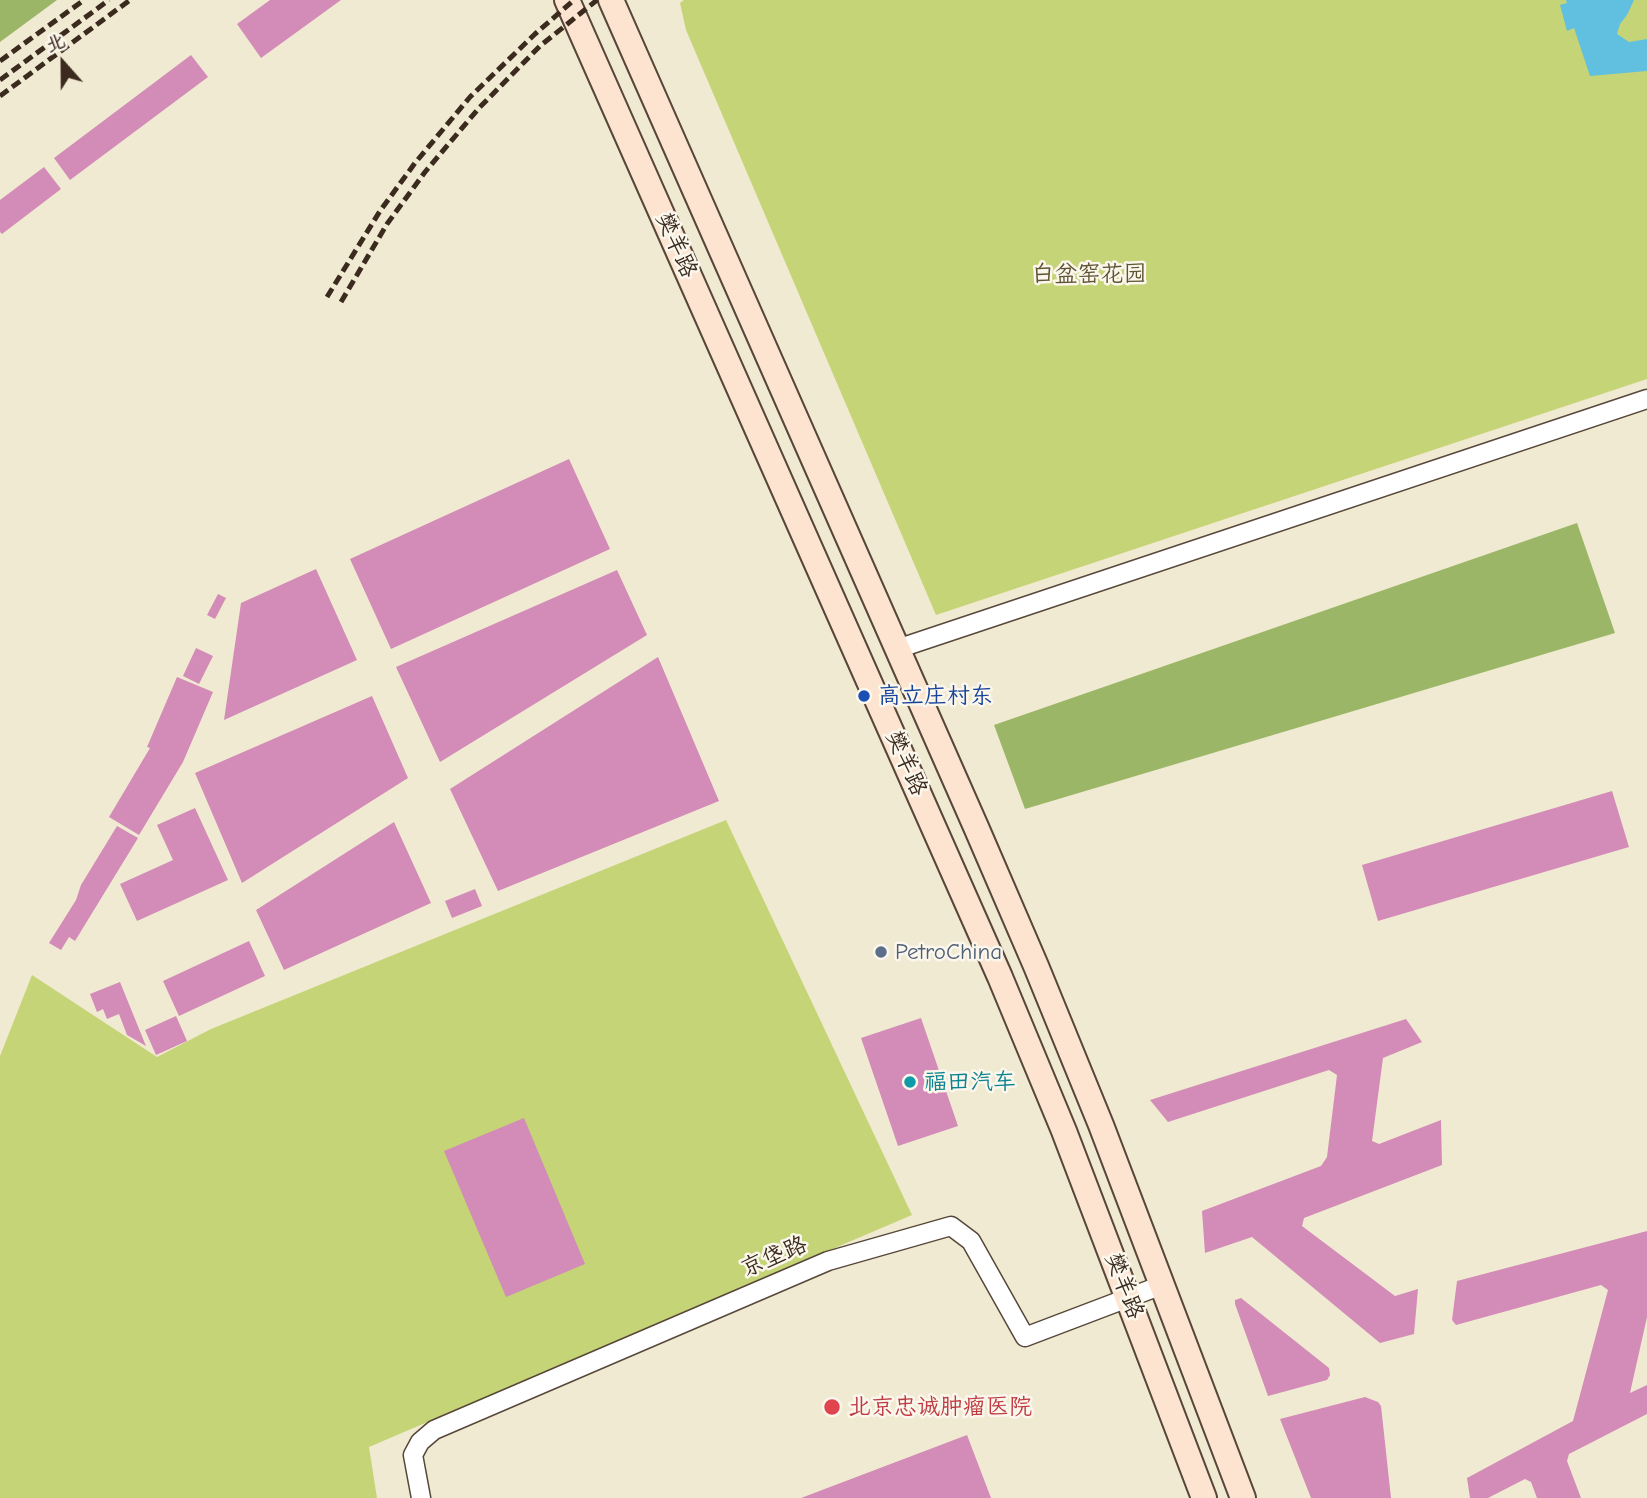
<!DOCTYPE html>
<meta charset="utf-8">
<style>
body{margin:0}
#map{position:relative;width:1647px;height:1498px;overflow:hidden;background:#f1ead2;font-family:"Comic Neue","LXGW WenKai TC",sans-serif}
canvas{display:block}
.north{position:absolute;left:28px;top:28px;width:70px;height:70px;-webkit-text-stroke:5px #fbf7ec;paint-order:stroke;rotate:339deg;font-size:19px;font-weight:700;line-height:28px;text-align:center;color:#3b2a1e}
.north::after{content:'';display:block;margin:auto;width:24px;height:32px;background:#3b2a1e;clip-path:polygon(50% 0,100% 100%,50% 72%,0 100%)}
</style>
<div id="map">
<canvas width="1647" height="1498"></canvas>
<div class="north">北</div>
</div>
<script>
const ctx = document.querySelector('canvas').getContext('2d');
ctx.lineJoin = 'round';
function fillPath(path, color) {
  ctx.fillStyle = color;
  ctx.fill(path, 'evenodd');
}
function poly(rows) {
  const path = new Path2D();
  for (const r of rows) {
    path.moveTo(r[0], r[1]);
    for (let i = 2; i < r.length; i += 2) path.lineTo(r[i], r[i + 1]);
  }
  return path;
}
function stroke(path, color, width, dash) {
  ctx.strokeStyle = color;
  ctx.lineWidth = width;
  ctx.lineCap = dash ? 'butt' : 'round';
  ctx.setLineDash(dash || []);
  ctx.stroke(path);
}
function drawText(font, color, halo, rows, align = 'center') {
  ctx.font = font + ' "Comic Neue","LXGW WenKai TC",sans-serif';
  ctx.lineWidth = 5;
  ctx.setLineDash([]);
  ctx.textBaseline = 'middle';
  ctx.strokeStyle = halo;
  ctx.fillStyle = color;
  for (const [text, x, y, turn = 0] of rows) {
    ctx.save();
    ctx.translate(x, y);
    ctx.rotate((+turn || 0) * Math.PI / 180);
    ctx.textAlign = isNaN(turn) ? turn : align;
    if (halo) ctx.strokeText(text, 0, 0);
    ctx.fillText(text, 0, 0);
    ctx.restore();
  }
}
fillPath(poly([
 [684,0,1647,0,1647,379,936,615,686,30,680,3],
 [726,820,912,1215,369,1447,377,1498,0,1498,0,1056,32,975,157,1057,211,1029]
]), '#c5d476');
fillPath(poly([
 [0,0,57,0,0,42],
 [1577,523,1615,633,1025,809,994,725]
]), '#9cb667');
fillPath(poly([
 [1566,0,1634,0,1627,15,1620,24,1617,34,1629,42,1647,39,1647,71,1590,76,1574,28,1567,31,1560,5,1567,3]
]), '#61c0e0');
fillPath(poly([
 [270,0,341,0,261,58,237,24],
 [191,55,208,77,70,180,54,158],
 [44,167,61,189,2,234,0,232,0,200],
 [569,459,610,549,391,649,350,559],
 [316,569,357,660,224,720,241,603],
 [617,570,647,635,440,762,396,667],
 [218,594,226,598,215,619,207,615],
 [196,648,213,656,199,684,183,676],
 [658,657,719,801,498,891,450,789],
 [177,677,213,692,183,762,139,835,109,817,150,748,147,747],
 [372,696,408,778,242,883,195,773],
 [1612,791,1629,847,1378,921,1362,865],
 [195,808,228,880,137,921,120,884,173,860,157,825],
 [394,822,431,903,284,970,256,910],
 [117,826,138,838,75,941,69,937,61,950,49,943,76,900,81,885],
 [475,889,482,906,452,918,445,901],
 [249,941,265,976,179,1016,163,981],
 [120,982,146,1046,127,1035,119,1014,107,1019,103,1009,97,1012,90,994],
 [176,1016,187,1041,156,1055,145,1030],
 [921,1018,958,1126,898,1146,861,1038],
 [1406,1019,1422,1042,1383,1058,1372,1141,1379,1144,1441,1120,1442,1165,1304,1218,1302,1226,1395,1296,1418,1289,1414,1334,1380,1343,1252,1237,1205,1253,1202,1211,1321,1166,1327,1157,1337,1075,1329,1070,1168,1122,1150,1100],
 [524,1118,585,1264,506,1297,444,1151],
 [1647,1231,1647,1317,1630,1393,1647,1385,1647,1414,1569,1454,1567,1461,1581,1498,1537,1498,1531,1482,1525,1479,1488,1498,1470,1498,1467,1478,1573,1421,1608,1290,1601,1285,1456,1325,1452,1320,1457,1281],
 [1241,1298,1329,1368,1330,1375,1327,1380,1268,1396,1235,1304,1235,1300],
 [1365,1397,1378,1402,1381,1406,1391,1498,1311,1498,1280,1419],
 [967,1435,991,1498,801,1498]
]), '#d38bb7');
const minor = poly([
 [897,649,1647,399],
 [421,1498,413,1455,420,1442,434,1430,828,1261,951,1226,971,1241,1025,1337,1162,1285]
]);
const secondary = poly([
 [567,0,1000,977,1064,1131,1204,1498],
 [611,0,976,827,1036,966,1101,1125,1243,1498]
]);
stroke(minor, '#564739', 21);
stroke(secondary, '#564739', 28);
stroke(minor, '#fff', 18);
stroke(secondary, '#fde4d1', 24);
stroke(poly([
 [0,61,84,0],
 [0,80,109,0],
 [0,96,130,0],
 [327,297,380,211,415,163,470,97,535,34,574,0],
 [341,302,387,224,425,172,479,108,540,46,597,0]
]), '#3b2a1e', 5, [10, 5]);
for (const [x, y, r, color] of [
 [864,696,7,"#1a4fb4"],
 [881,952,7,"#5c6f8a"],
 [910,1082,7,"#0f9aa8"],
 [832,1407,9,"#e0444e"]
]) {
  const dot = new Path2D();
  dot.arc(x, y, r, 0, 2 * Math.PI);
  ctx.fillStyle = color;
  ctx.fill(dot);
  stroke(dot, '#fbf7ec', 2.5);
}
drawText('23px', '#3b2a1e', '#fbf7ec', [
 ["樊羊路",676,245,66],
 ["樊羊路",906,763,66],
 ["京垡路",774,1257,-23],
 ["樊羊路",1124,1286,69]
]);
drawText('23px', '#5e5434', '#fbf7ec', [
 ["白盆窑花园",1089,274]
]);
drawText('23px', '#164399', '#fbf7ec', [
 ["高立庄村东",878,696]
], 'left');
drawText('23px', '#4e5e75', '#fbf7ec', [
 ["PetroChina",895,952]
], 'left');
drawText('23px', '#0d838f', '#fbf7ec', [
 ["福田汽车",924,1082]
], 'left');
drawText('23px', '#be3a42', '#fbf7ec', [
 ["北京忠诚肿瘤医院",848,1407]
], 'left');
</script>
